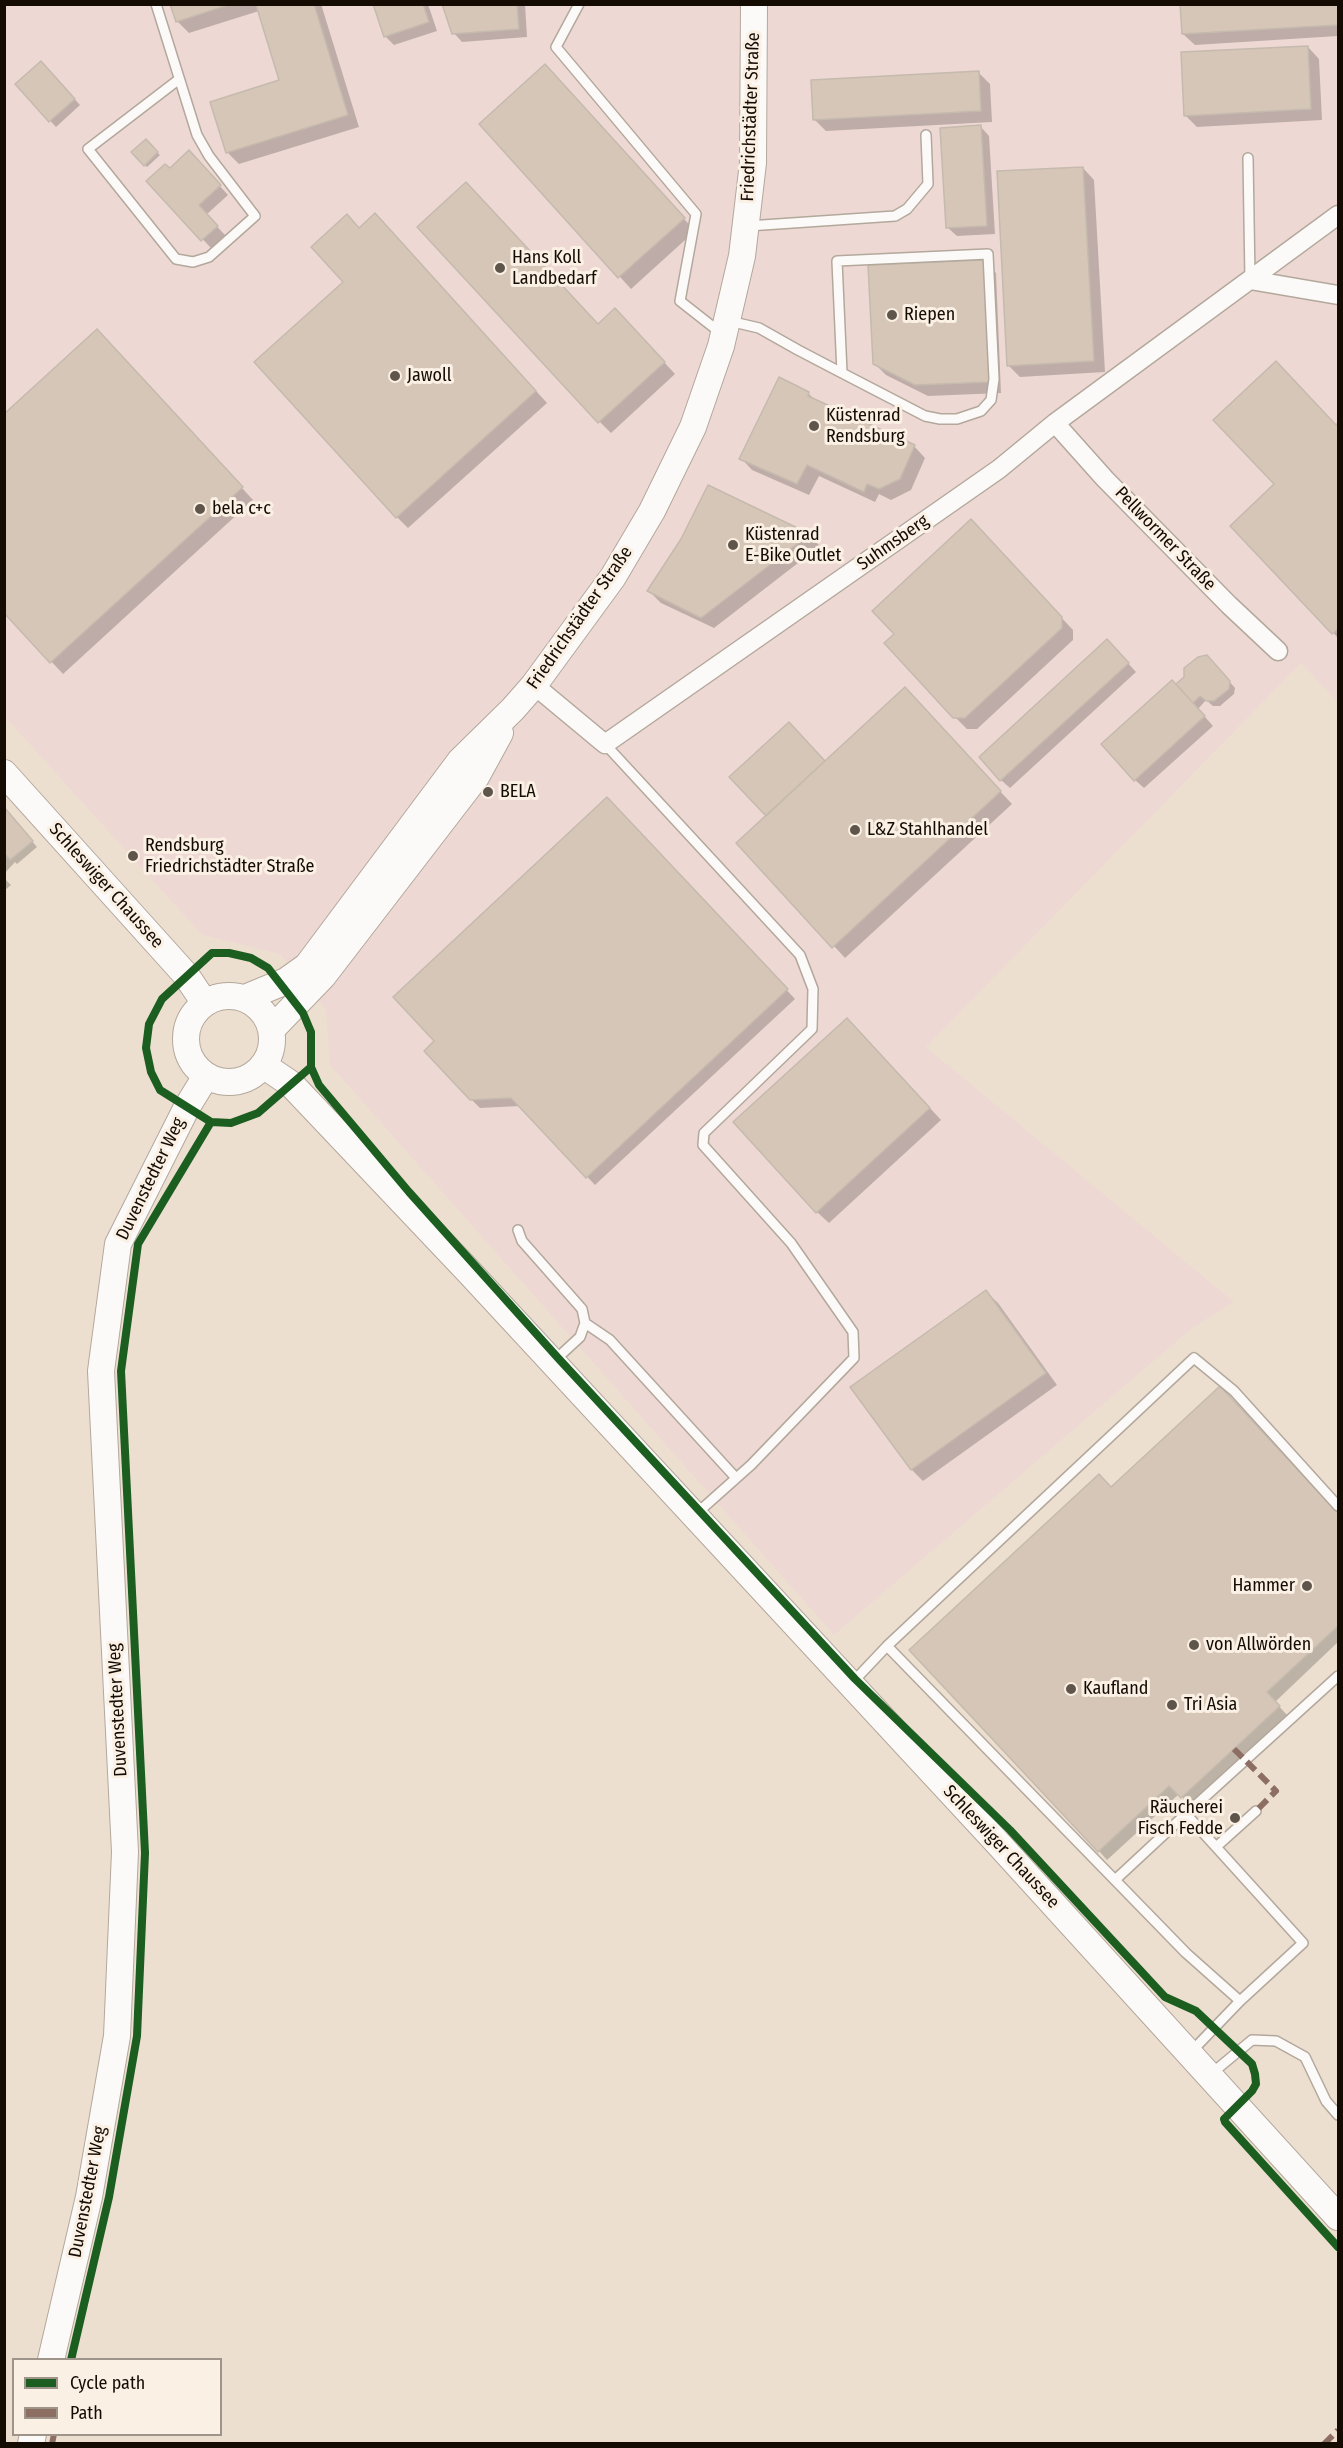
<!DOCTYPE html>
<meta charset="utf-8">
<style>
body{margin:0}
#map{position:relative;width:1343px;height:2448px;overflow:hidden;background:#eddfd0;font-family:"Fira Sans Condensed",sans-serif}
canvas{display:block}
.frame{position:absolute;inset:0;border:6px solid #140b03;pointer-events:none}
.legend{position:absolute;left:12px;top:2358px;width:210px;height:78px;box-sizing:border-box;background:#fbf0e4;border:2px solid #9f948a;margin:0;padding:8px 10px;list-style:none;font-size:18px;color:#140b03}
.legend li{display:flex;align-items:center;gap:12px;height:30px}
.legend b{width:30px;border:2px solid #9f948a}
</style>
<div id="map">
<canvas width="1343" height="2448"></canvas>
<div class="frame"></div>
<ul class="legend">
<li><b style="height:8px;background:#1b5e20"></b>Cycle path</li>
<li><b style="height:8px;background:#8d6e63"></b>Path</li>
</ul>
</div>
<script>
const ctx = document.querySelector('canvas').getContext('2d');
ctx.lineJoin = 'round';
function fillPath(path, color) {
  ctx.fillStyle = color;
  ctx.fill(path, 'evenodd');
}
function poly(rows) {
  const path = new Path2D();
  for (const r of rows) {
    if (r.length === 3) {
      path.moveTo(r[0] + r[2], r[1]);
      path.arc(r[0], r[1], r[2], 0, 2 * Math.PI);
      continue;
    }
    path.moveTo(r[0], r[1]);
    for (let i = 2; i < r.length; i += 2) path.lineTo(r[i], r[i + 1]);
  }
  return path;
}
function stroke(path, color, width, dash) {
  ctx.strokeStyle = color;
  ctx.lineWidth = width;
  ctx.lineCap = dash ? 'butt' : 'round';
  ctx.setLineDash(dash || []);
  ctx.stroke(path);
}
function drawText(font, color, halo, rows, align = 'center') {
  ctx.font = font + ' "Fira Sans Condensed",sans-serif';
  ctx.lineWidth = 6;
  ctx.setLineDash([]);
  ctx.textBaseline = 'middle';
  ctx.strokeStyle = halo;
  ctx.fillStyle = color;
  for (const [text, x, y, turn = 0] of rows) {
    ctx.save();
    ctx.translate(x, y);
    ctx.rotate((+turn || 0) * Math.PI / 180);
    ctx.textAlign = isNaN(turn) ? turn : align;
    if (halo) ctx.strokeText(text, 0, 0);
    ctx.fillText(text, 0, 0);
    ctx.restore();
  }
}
fillPath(poly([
 [4,5,1338,5,1338,703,1301,663,926,1047,1234,1302,1192,1328,834,1635,330,1065,326,1010,280,954,202,935,5,717]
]), '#eed8d3');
fillPath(poly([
 [172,4,321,4,359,127,239,164,227,152,281,81,259,11,189,33,177,21],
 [375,4,428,4,437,31,394,45,385,36],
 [445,4,525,4,527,37,462,42,454,33],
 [1181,4,1338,4,1338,36,1195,45,1183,34],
 [1308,47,1319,59,1322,120,1197,127,1185,115],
 [46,68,80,105,56,127,17,84],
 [978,72,990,84,992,122,826,131,814,119],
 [557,78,695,231,631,289,481,124],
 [981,127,989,136,995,234,957,236,948,228],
 [146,141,160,155,147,167,133,153],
 [197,161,228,195,206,215,225,235,211,248,148,181,170,170],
 [1083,168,1094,180,1105,372,1020,377,1008,365],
 [387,227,547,403,408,528,397,517,345,282,360,229],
 [984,261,996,273,1001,393,928,396,886,375,874,363],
 [627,322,675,374,611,433,600,422,598,326],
 [109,342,253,500,63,674,4,611],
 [808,393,817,402,914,446,925,458,911,490,891,500,879,494,875,502,819,476,809,495,752,470,741,458],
 [1338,425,1338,638,1232,526],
 [709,487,809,535,820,546,714,628,661,603,649,591,682,540],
 [982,533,1073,630,1073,640,977,729,967,729,954,716],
 [1116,650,1136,672,1010,788,1001,780],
 [1213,663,1235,688,1234,694,1220,706,1213,706,1206,700,1198,709,1213,726,1144,788,1135,780,1176,686,1185,678],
 [916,701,1012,804,845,958,834,946,825,763],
 [616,807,795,999,595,1185,520,1106,480,1108,471,1099,436,1041],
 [4,808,37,847,17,864,15,862,4,874],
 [4,878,11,885,4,891],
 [859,1031,941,1120,829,1223,817,1212],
 [986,1292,998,1303,1057,1385,923,1481,912,1470,853,1388],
 [1229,1396,1338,1514,1338,1642,1275,1702,1287,1715,1190,1805,1179,1794,1107,1860,1099,1851,1111,1489]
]), '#0003');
const building = poly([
 [170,4,231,4,176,22,170,4],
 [314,4,348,115,226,153,210,102,279,80,256,5,314,4],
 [373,4,423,4,429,22,384,37,373,4],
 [442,4,517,4,519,29,452,34,442,4],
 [1180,4,1338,4,1338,25,1182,34,1180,4],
 [1308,46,1311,109,1184,116,1181,52,1308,46],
 [41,61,75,99,49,122,15,84,41,61],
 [545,64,685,218,618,278,479,124,545,64],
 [979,71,981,111,813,120,811,80,979,71],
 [981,125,987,226,946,228,940,128,981,125],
 [146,139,158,152,144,166,131,152,146,139],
 [189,150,221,185,199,205,218,226,201,241,146,181,165,164,170,168,189,150],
 [1083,167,1094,361,1007,366,997,171,1083,167],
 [466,182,598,324,615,308,665,362,598,423,417,227,466,182],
 [375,213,536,391,396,518,254,362,343,282,311,247,347,214,359,228,375,213],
 [984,260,990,382,915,385,873,364,868,265,984,260],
 [97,329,243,487,50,663,4,613,4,414,97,329],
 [1276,361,1336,425,1338,423,1338,629,1332,634,1230,526,1274,484,1213,420,1276,361],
 [779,377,809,392,808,396,915,445,900,479,879,489,867,484,864,492,807,465,797,484,739,459,779,377],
 [708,485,810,534,701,618,647,591,681,539,708,485],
 [971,519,1062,617,1062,628,965,718,953,718,884,643,894,634,872,611,971,519],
 [1107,639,1129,663,1000,781,979,757,1107,639],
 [1207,655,1230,681,1229,689,1214,701,1206,701,1200,696,1193,703,1176,684,1184,677,1184,668,1198,657,1207,655],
 [1172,680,1205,716,1134,781,1101,744,1172,680],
 [905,687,1001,791,832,948,736,843,905,687],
 [789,722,825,761,766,816,729,777,789,722],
 [607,797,788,989,586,1178,511,1098,470,1100,424,1051,434,1041,393,997,607,797],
 [4,807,33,841,10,860,4,853,4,807],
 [847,1018,930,1108,816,1213,733,1122,847,1018],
 [986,1290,1046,1373,911,1470,850,1387,986,1290],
 [1220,1386,1338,1513,1338,1626,1267,1692,1280,1706,1181,1798,1169,1786,1098,1852,909,1650,1099,1474,1111,1487,1220,1386]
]);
fillPath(building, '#d6c6b7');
stroke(building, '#c5baae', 1.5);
const lane = poly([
 [156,4,197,135,209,156,255,216,209,257,193,262,176,259,88,149,178,80],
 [579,4,556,47,696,214,680,301,722,334],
 [1248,158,1250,280],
 [748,226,895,216,907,209,928,184,926,135],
 [729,321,759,328,798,350,842,373,925,416,940,419,957,419,981,411,991,400,994,379,988,254,837,261,842,373],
 [605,744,800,955,813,989,812,1029,704,1133,703,1145,791,1243,853,1332,854,1358,751,1465,696,1514],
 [518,1230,522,1241,582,1309,585,1323,580,1337,554,1361],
 [585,1323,610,1340,736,1478],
 [887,1646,1194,1358,1234,1391,1338,1506],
 [852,1683,887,1646,1186,1953,1240,2001],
 [1186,1814,1338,1676],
 [1115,1880,1186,1814,1216,1847],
 [1191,2052,1240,2001,1303,1943,1216,1847,1256,1811],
 [1211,2074,1252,2040,1276,2041,1305,2057,1326,2101,1338,2115]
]);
const street = poly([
 [1250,280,1338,295],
 [1055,423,1105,479,1229,605,1278,651],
 [534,685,605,744,999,469,1055,423,1338,215]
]);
const secondary = poly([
 [4,773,186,975,204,1002],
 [229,1039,43],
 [245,998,286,981,307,966,460,761,513,709,534,685,613,577,652,511,693,427,721,346,742,256,753,163,754,4],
 [271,1030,323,976,476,777,500,733],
 [263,1065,291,1084,470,1273,995,1840,1338,2217],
 [51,2360,89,2197,117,2036,125,1852,101,1371,118,1244,187,1107,206,1076],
 [31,2444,33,2434]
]);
stroke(lane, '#b3a89c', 12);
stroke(street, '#b3a89c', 21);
stroke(secondary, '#b3a89c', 28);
stroke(lane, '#fcfaf8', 9);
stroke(street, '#fcfaf8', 18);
stroke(secondary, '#fcfaf8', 26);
stroke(poly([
 [1234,1749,1276,1791,1256,1811],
 [52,2444,54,2434],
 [1324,2444,1338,2430]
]), '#8d6e63', 6, [12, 6]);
stroke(poly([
 [311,1067,319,1085,409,1192,558,1358,855,1679,1010,1830,1165,1997,1196,2011,1252,2064,1255,2074,1256,2084,1252,2091,1224,2119,1225,2122,1338,2247],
 [71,2360,109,2197,137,2036,145,1853,121,1371,138,1244,211,1122,231,1123,258,1113,311,1067,311,1032,303,1013,268,968,251,958,229,953,212,953,162,999,149,1024,146,1048,151,1072,160,1090,211,1122]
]), '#1b5e20', 8);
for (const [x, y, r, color] of [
 [500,268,6,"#60554b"],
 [892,315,6,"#60554b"],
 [395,376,6,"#60554b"],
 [814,426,6,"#60554b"],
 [200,509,6,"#60554b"],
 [733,545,6,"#60554b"],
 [488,792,6,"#60554b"],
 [855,830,6,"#60554b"],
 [133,856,6,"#60554b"],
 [1307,1586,6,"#60554b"],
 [1194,1645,6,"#60554b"],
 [1071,1689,6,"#60554b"],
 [1172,1705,6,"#60554b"],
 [1235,1818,6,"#60554b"]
]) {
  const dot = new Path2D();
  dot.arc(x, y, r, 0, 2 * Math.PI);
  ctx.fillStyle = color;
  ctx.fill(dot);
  stroke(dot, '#fbf0e4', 2);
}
drawText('18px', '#140b03', '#fbf0e4', [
 ["Friedrichstädter Straße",751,117,-88],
 ["Pellwormer Straße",1165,539,46],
 ["Suhmsberg",893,543,-35],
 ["Friedrichstädter Straße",580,618,-55],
 ["Schleswiger Chaussee",106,886,48],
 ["Duvenstedter Weg",151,1179,-64],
 ["Duvenstedter Weg",118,1710,-93],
 ["Schleswiger Chaussee",1001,1847,47],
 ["Duvenstedter Weg",88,2192,-79]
]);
drawText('18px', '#140b03', '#fbf0e4', [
 ["Hans Koll",512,258],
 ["Landbedarf",512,279],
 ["Riepen",904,315],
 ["Jawoll",407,376],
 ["Küstenrad",826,416],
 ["Rendsburg",826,437],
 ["bela c+c",212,509],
 ["Küstenrad",745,535],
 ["E-Bike Outlet",745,556],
 ["BELA",500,792],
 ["L&Z Stahlhandel",867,830],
 ["Rendsburg",145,846],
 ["Friedrichstädter Straße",145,867],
 ["Hammer",1295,1586,"right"],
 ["von Allwörden",1206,1645],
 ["Kaufland",1083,1689],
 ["Tri Asia",1184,1705],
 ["Räucherei",1223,1808,"right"],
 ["Fisch Fedde",1223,1829,"right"]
], 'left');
</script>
